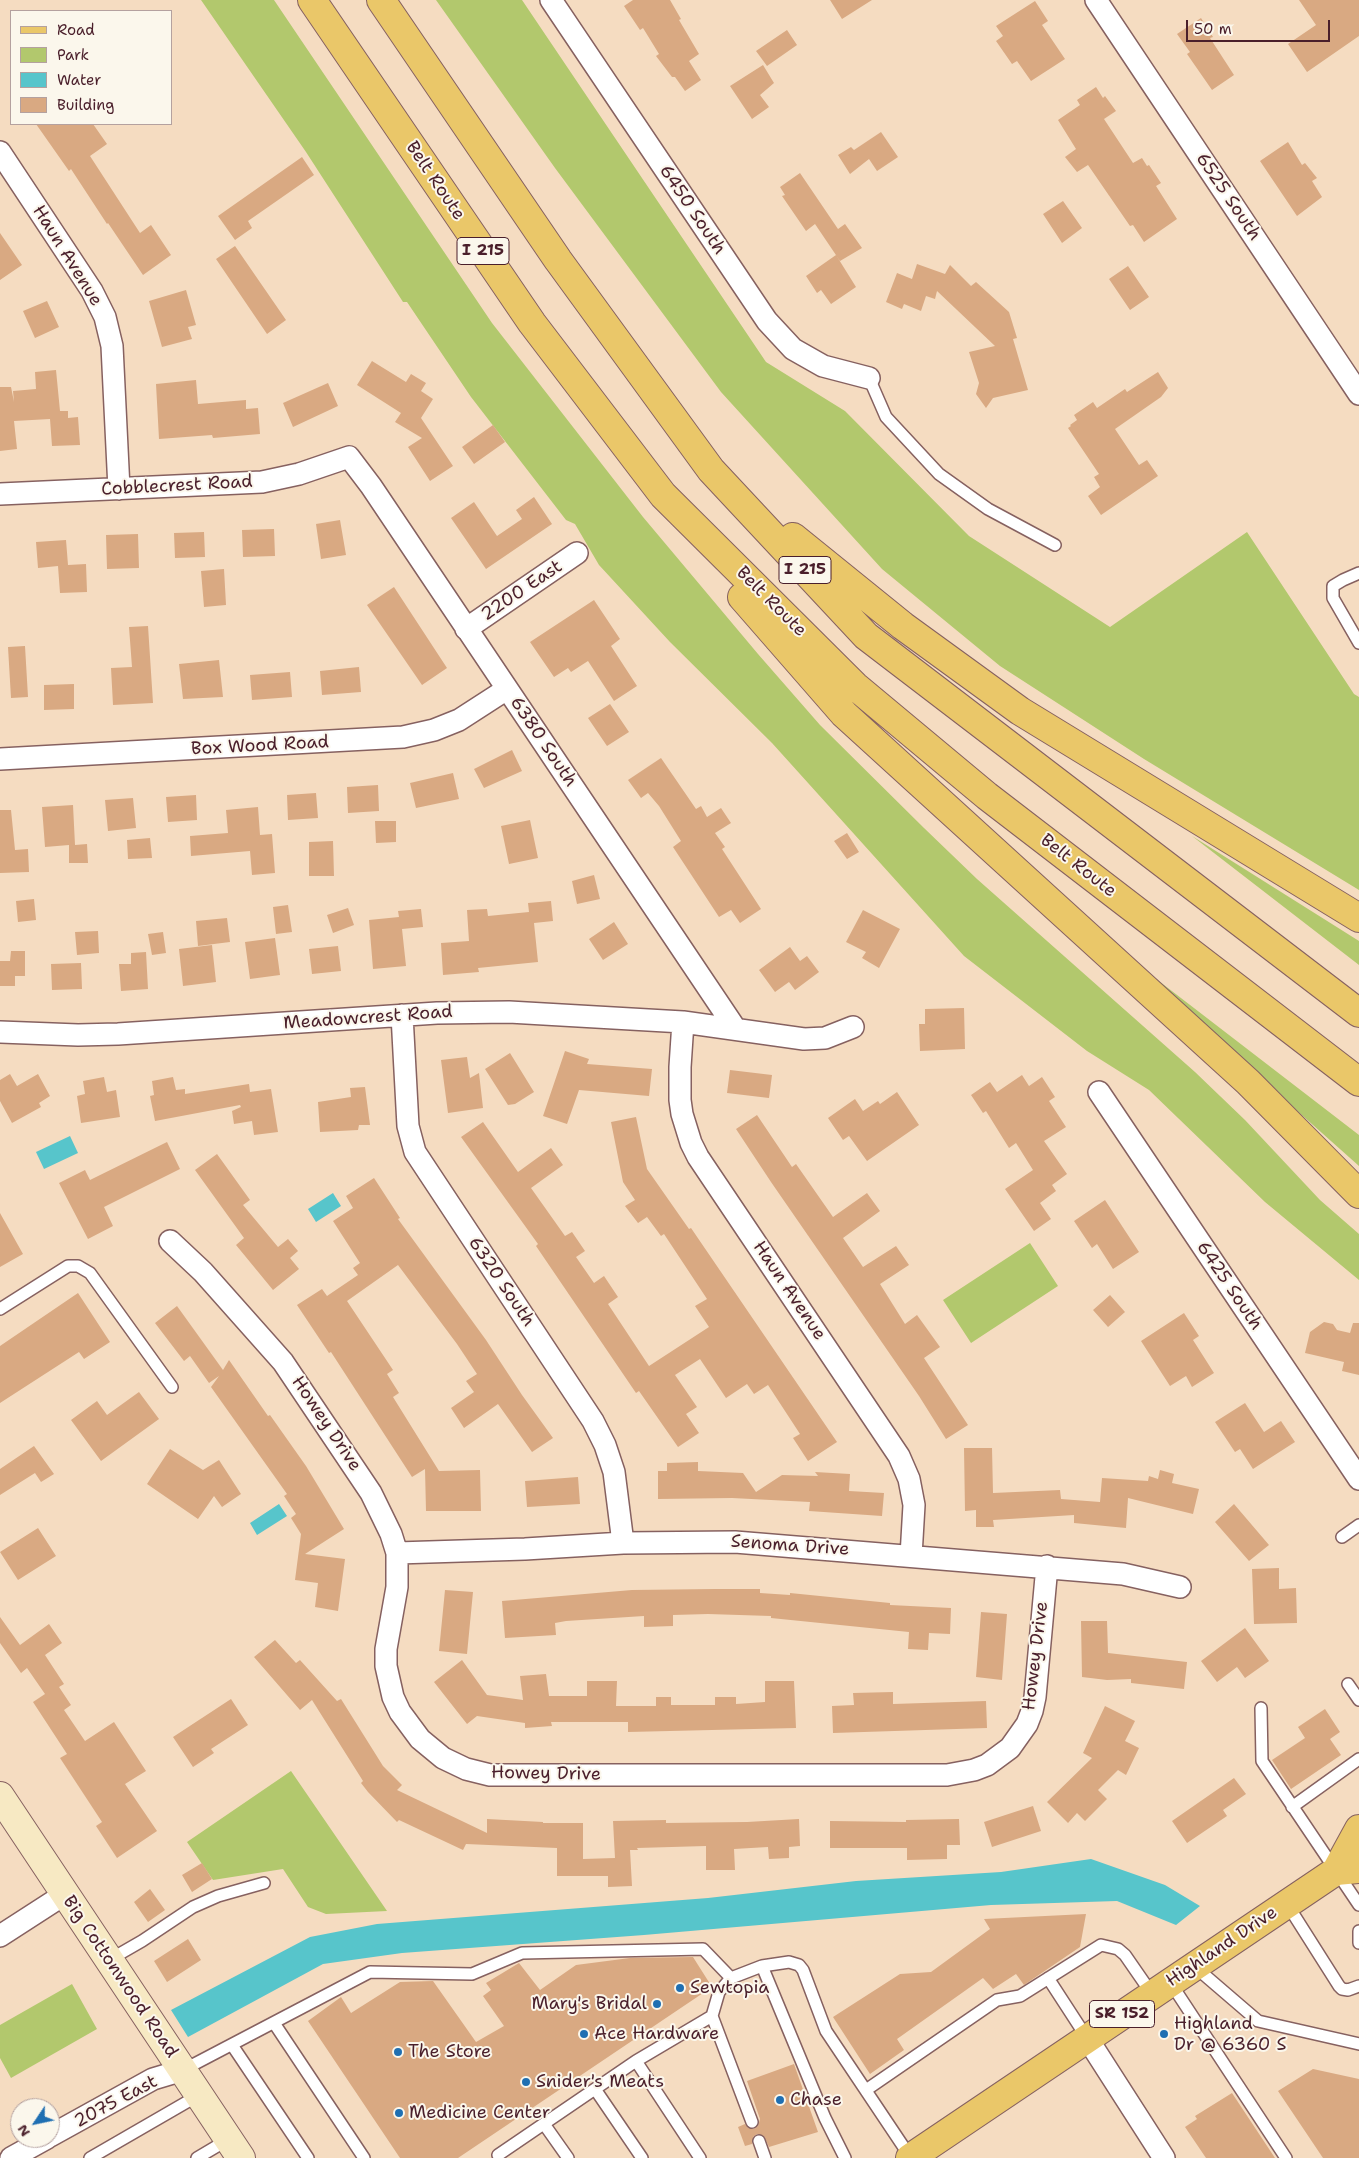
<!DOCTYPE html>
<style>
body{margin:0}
#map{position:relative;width:1359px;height:2158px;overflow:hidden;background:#f5dcc1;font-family:"Shantell Sans",sans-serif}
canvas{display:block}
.legend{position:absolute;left:10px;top:10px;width:162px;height:115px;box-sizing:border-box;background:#fbf7ec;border:1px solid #b4a19f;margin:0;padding:6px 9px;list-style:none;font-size:15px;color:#4a1f2b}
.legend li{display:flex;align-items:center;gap:10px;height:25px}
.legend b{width:25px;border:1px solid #b4a19f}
.north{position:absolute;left:10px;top:2098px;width:50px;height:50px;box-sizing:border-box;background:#fbf7ec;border:1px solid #b4a19f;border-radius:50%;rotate:236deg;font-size:14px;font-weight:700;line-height:20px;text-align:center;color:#4a1f2b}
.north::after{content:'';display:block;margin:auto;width:18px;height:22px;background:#1f6fb2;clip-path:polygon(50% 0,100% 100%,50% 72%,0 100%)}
.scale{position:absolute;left:1186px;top:20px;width:144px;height:22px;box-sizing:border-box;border:2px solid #4a1f2b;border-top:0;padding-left:6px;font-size:15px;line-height:18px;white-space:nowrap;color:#4a1f2b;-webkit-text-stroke:4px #fbf7ec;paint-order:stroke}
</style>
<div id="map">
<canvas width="1359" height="2158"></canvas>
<ul class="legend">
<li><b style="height:6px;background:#eac769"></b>Road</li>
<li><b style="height:14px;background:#b2c86d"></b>Park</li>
<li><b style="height:14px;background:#57c5cb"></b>Water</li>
<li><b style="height:14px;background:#d9a982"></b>Building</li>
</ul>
<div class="north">N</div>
<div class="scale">50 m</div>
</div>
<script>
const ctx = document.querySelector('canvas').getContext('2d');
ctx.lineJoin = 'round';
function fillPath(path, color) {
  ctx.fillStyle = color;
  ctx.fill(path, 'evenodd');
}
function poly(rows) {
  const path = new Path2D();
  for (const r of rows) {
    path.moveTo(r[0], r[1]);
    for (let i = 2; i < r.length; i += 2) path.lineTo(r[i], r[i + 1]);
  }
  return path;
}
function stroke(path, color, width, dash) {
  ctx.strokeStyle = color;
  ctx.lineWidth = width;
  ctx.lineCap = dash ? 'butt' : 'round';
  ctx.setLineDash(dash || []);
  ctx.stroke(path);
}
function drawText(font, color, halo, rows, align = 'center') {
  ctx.font = font + ' "Shantell Sans",sans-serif';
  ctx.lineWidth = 4;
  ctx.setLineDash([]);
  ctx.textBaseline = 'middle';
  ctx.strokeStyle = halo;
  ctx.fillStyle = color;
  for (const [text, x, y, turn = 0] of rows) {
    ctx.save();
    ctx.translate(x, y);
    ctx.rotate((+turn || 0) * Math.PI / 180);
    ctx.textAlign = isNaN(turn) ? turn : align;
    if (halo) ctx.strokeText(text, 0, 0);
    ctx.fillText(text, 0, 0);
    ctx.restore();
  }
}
fillPath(poly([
 [201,0,274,0,492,323,643,517,758,654,820,725,924,828,977,879,1195,1072,1245,1120,1320,1200,1359,1234,1359,1280,1265,1202,1149,1090,1087,1051,964,956,772,743,670,642,599,565,575,524,566,520,471,397,407,302,403,302,306,152],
 [436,0,522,0,766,362,845,411,969,536,1110,627,1247,532,1354,694,1359,697,1359,890,1144,759,1000,666,882,569,721,392,555,168],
 [1192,836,1359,941,1359,965],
 [1090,928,1359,1135,1359,1166,1212,1035],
 [1030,1243,1058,1286,971,1343,943,1300],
 [291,1771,387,1911,326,1914,308,1907,283,1869,213,1880,187,1842],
 [72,1984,97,2029,11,2078,0,2058,0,2025]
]), '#b2c86d');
fillPath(poly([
 [70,1136,78,1153,44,1169,36,1152],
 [333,1193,341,1206,316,1222,308,1209],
 [279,1504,287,1516,257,1535,250,1523],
 [1091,1859,1165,1885,1200,1906,1176,1925,1117,1901,991,1905,644,1935,402,1953,323,1964,188,2037,171,2010,310,1937,377,1924,708,1898,856,1881,1001,1872]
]), '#57c5cb');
fillPath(poly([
 [633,0,670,0,681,19,679,20,699,54,689,61,701,80,685,91,675,77,672,77,656,56,659,54,643,28,640,30,624,6],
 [830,0,872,0,842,19],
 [1299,0,1359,0,1359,36,1307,72,1288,44,1316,25],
 [1035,1,1048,21,1042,25,1065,59,1031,81,1017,61,1012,64,996,41,1003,36,996,26],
 [1201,18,1213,37,1210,38,1234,75,1212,90,1187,54,1190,52,1177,34],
 [787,30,797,45,767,66,756,51],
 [763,65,774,83,760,95,769,107,752,119,730,86],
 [1096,87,1103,98,1105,96,1116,111,1104,119,1133,163,1142,158,1147,166,1149,165,1161,183,1156,186,1177,219,1144,242,1133,225,1130,226,1088,165,1077,172,1065,157,1076,149,1058,120,1080,105,1077,100],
 [36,124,93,124,107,144,90,156,140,233,151,225,171,255,143,275,108,223,107,224,71,169,69,171],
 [881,132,898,157,877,171,869,159,850,174,838,155,851,147,854,150],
 [1288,142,1302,165,1305,163,1317,178,1312,181,1322,197,1297,216,1260,161],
 [302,157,314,175,248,221,252,228,235,240,218,216],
 [800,173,838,229,845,224,862,248,840,261,815,224,806,231,782,196,785,195,780,187],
 [1063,201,1082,228,1062,243,1043,214],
 [0,233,22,265,0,280],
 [235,246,286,320,267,334,216,259],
 [836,255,856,287,831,304,821,290,817,293,806,276],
 [917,264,945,274,950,265,971,286,976,282,1009,312,1017,338,1013,339,1028,390,993,398,986,408,976,394,979,383,969,352,995,346,937,291,935,299,926,296,921,311,904,304,902,309,886,302,897,273,912,279],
 [1128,266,1149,297,1130,310,1109,279],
 [186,290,196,325,188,327,192,339,162,347,149,301],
 [47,301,59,327,35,338,23,311],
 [372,361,406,382,411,374,426,383,421,391,433,399,421,418,453,466,430,481,408,447,422,438,395,422,401,413,357,385],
 [56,370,60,411,68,411,68,418,78,417,80,445,52,446,50,419,14,421,17,449,0,451,0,387,11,387,14,402,13,391,36,389,35,372],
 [1158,372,1168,388,1161,397,1115,429,1139,465,1147,460,1158,476,1101,515,1088,496,1100,487,1094,477,1099,474,1068,428,1071,426,1070,425,1077,420,1074,415,1093,402,1097,408,1125,389,1127,392],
 [196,380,198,404,246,400,246,409,258,408,260,434,213,438,212,435,159,439,156,384],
 [328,383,338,406,293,427,283,403],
 [493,425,505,442,474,464,462,447],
 [534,497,552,524,486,569,451,518,474,502,497,536,522,519,516,510],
 [340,520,346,555,321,559,316,524],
 [274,529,275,556,243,557,242,530],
 [204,532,205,557,175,558,174,533],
 [138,534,139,568,107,569,106,535],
 [66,540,68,565,86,564,87,592,60,593,58,566,38,568,36,542],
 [224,569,226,605,204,607,201,571],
 [394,587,447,668,422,685,367,605],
 [594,600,620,639,611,646,637,686,614,701,588,661,571,672,568,668,554,677,530,642],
 [148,626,153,703,113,705,111,668,132,667,129,627],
 [25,646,28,697,11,698,8,647],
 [219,660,223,697,183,699,179,664],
 [359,667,361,692,322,695,320,671],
 [290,672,292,697,252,700,250,675],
 [74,684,74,709,44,710,44,685],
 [610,704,629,732,607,746,588,718],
 [512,750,522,771,484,788,474,769],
 [661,758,696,809,701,806,707,817,721,808,731,823,715,833,725,847,722,849,761,909,740,923,731,910,719,917,673,847,681,841,659,806,648,793,641,798,628,780],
 [453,773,459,799,416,808,410,783],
 [378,785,379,811,348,813,347,787],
 [316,793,318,818,288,820,287,795],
 [196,795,197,820,168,822,166,797],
 [133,798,136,828,108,831,105,800],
 [73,805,75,845,87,844,88,863,69,863,69,845,45,847,42,807],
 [258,807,260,835,272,834,275,873,252,875,250,851,191,856,190,836,228,833,226,810],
 [0,810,11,810,15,850,28,849,29,872,0,873],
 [530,820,538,858,509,864,501,826],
 [375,821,396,821,396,842,376,843],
 [847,833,859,852,847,859,834,841],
 [150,838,152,858,128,859,127,840],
 [333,841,334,876,309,876,309,842],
 [594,875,600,899,577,904,572,881],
 [34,899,36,920,18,922,16,901],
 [551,901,553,921,534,923,538,962,478,968,479,972,443,975,441,943,469,941,467,910,487,909,488,916,529,912,528,903],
 [288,905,292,932,276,934,273,907],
 [348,908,354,925,333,933,327,915],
 [421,909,423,927,402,929,406,966,373,969,369,920,399,917,398,911],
 [863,910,900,929,879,968,862,958,866,952,846,942],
 [227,918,230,942,198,946,196,921],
 [614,922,628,944,603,960,589,939],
 [98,931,99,953,77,955,75,932],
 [163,932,166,953,152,955,148,934],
 [275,938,280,975,250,979,245,942],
 [212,945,216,982,183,986,179,949],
 [338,946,341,971,312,974,309,949],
 [790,947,800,961,807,956,819,972,795,990,789,982,775,992,759,970],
 [11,951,25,951,25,976,15,976,15,986,0,986,0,961,10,961],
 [146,952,148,989,121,991,119,964,131,964,131,953],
 [81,963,82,989,52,990,51,964],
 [964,1008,965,1049,920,1051,919,1024,925,1024,925,1009],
 [565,1051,589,1059,587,1064,652,1069,649,1096,579,1090,567,1124,543,1116],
 [510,1053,534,1092,515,1104,508,1105,485,1069],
 [467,1057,470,1078,479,1073,483,1108,448,1113,441,1060],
 [730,1070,772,1075,769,1098,727,1093],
 [10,1074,17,1086,38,1074,50,1096,39,1103,41,1107,12,1123,0,1101,0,1080],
 [1022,1075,1029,1086,1042,1077,1055,1097,1049,1101,1066,1127,1044,1141,1067,1174,1052,1185,1056,1191,1040,1203,1051,1219,1034,1231,1005,1189,1033,1170,1016,1143,1009,1148,986,1111,983,1113,971,1095,990,1082,997,1092],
 [104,1077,107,1092,116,1090,120,1117,81,1123,77,1096,85,1094,83,1081],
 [173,1077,176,1090,185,1089,185,1094,249,1084,250,1092,271,1089,278,1132,254,1135,252,1121,234,1124,232,1111,241,1107,240,1105,155,1121,150,1096,154,1095,152,1081],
 [365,1087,370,1125,359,1125,358,1130,320,1132,318,1102,351,1097,350,1088],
 [897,1092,919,1125,867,1161,849,1136,843,1140,828,1118,855,1099,863,1111,878,1101,880,1104],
 [757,1115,792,1167,796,1164,833,1217,867,1193,880,1211,843,1238,863,1267,896,1246,909,1265,880,1284,905,1324,917,1315,940,1347,924,1358,968,1425,946,1439,919,1396,771,1182,736,1129],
 [636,1117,647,1169,689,1229,691,1228,837,1442,808,1461,793,1438,800,1434,768,1385,754,1394,747,1384,726,1398,700,1359,675,1375,697,1407,686,1414,699,1433,678,1447,639,1391,636,1393,536,1246,538,1244,461,1137,483,1122,518,1172,551,1148,563,1165,531,1188,565,1236,572,1232,585,1251,576,1257,594,1283,604,1276,618,1297,608,1304,649,1366,709,1327,695,1306,707,1299,664,1234,661,1236,647,1217,638,1223,625,1206,635,1200,623,1182,611,1122],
 [167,1142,180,1169,104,1207,113,1226,88,1239,59,1183,85,1170,90,1180],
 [217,1154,250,1200,243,1205,278,1247,288,1239,298,1251,290,1258,299,1269,273,1290,236,1245,244,1238,195,1170],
 [374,1178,400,1218,398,1219,486,1340,522,1395,553,1438,532,1452,498,1404,464,1428,451,1408,474,1392,466,1381,477,1374,457,1344,398,1265,347,1301,393,1370,387,1374,399,1393,393,1397,439,1471,480,1470,481,1511,426,1511,425,1469,412,1477,331,1352,329,1353,297,1305,322,1289,327,1296,358,1275,353,1268,360,1263,333,1221,353,1208,346,1196],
 [1105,1200,1139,1252,1113,1269,1097,1244,1092,1248,1074,1221],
 [0,1213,23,1254,0,1267],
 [78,1293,110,1342,84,1359,79,1352,0,1403,0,1346],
 [1110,1295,1125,1312,1108,1327,1093,1310],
 [177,1306,223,1370,229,1360,268,1416,270,1415,306,1466,344,1529,305,1554,345,1559,338,1611,315,1607,318,1583,295,1580,301,1534,291,1518,296,1514,284,1496,287,1494,211,1387,219,1376,209,1383,190,1356,184,1361,155,1323],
 [1184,1313,1199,1336,1193,1340,1214,1373,1192,1387,1186,1376,1170,1386,1141,1341],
 [1324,1322,1333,1324,1337,1330,1350,1333,1353,1323,1359,1323,1359,1375,1342,1371,1344,1362,1305,1353,1310,1332],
 [139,1392,159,1419,101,1461,71,1420,97,1401,107,1415],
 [1245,1403,1264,1432,1281,1421,1295,1442,1253,1469,1240,1449,1235,1452,1215,1422],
 [34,1446,54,1474,41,1482,35,1473,0,1495,0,1469],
 [964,1448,992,1448,993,1493,1060,1490,1061,1499,1100,1502,1102,1478,1148,1481,1149,1476,1158,1479,1160,1470,1174,1474,1172,1483,1199,1489,1193,1514,1128,1498,1126,1528,1074,1523,1074,1515,993,1520,994,1527,976,1527,976,1510,965,1511],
 [170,1449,203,1470,219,1460,241,1494,222,1507,214,1496,198,1519,147,1484],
 [698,1462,698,1471,743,1473,756,1492,782,1475,818,1476,815,1472,850,1474,849,1491,884,1493,882,1516,809,1511,810,1502,732,1498,658,1499,658,1471,667,1471,667,1463],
 [578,1477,580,1504,527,1507,525,1481],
 [1234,1504,1269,1545,1249,1561,1215,1522],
 [38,1528,56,1556,18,1580,0,1552],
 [1279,1568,1279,1589,1296,1588,1297,1623,1254,1624,1252,1569],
 [715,1589,760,1589,760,1593,790,1595,790,1593,890,1603,890,1605,951,1608,950,1634,929,1633,928,1650,908,1649,909,1632,771,1618,771,1616,708,1614,673,1615,673,1626,644,1627,644,1616,566,1621,555,1623,556,1635,505,1638,502,1601,632,1590],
 [445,1590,473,1592,467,1654,439,1651],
 [981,1612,1007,1614,1002,1680,976,1677],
 [0,1617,20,1645,49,1624,62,1643,45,1655,64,1684,59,1687,71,1705,64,1710,85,1741,114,1722,146,1771,125,1784,157,1831,117,1858,96,1826,102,1822,60,1758,67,1754,33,1702,45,1694,27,1668,21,1673,0,1643],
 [1081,1621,1107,1621,1108,1653,1187,1662,1184,1689,1131,1683,1131,1679,1107,1680,1082,1677],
 [1245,1628,1269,1661,1245,1678,1237,1667,1217,1682,1201,1661],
 [275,1640,296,1663,300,1660,337,1701,341,1699,383,1766,402,1785,397,1790,487,1833,487,1819,543,1822,543,1823,583,1823,583,1859,615,1858,613,1821,666,1820,666,1823,747,1822,799,1819,800,1846,789,1847,789,1858,769,1859,768,1847,734,1849,735,1870,706,1870,706,1846,637,1848,638,1850,630,1850,632,1886,608,1887,608,1876,557,1876,557,1848,466,1844,463,1850,399,1820,397,1822,368,1792,361,1783,363,1781,312,1700,300,1710,254,1657],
 [462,1660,487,1695,523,1700,520,1676,546,1674,549,1696,587,1696,587,1681,617,1681,616,1706,656,1706,656,1697,671,1697,671,1705,715,1705,715,1697,736,1697,736,1704,765,1702,765,1681,794,1681,796,1728,628,1732,628,1722,551,1722,552,1726,525,1728,525,1723,477,1716,467,1724,434,1682],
 [893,1692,893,1704,986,1701,987,1728,833,1733,832,1706,854,1705,853,1693],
 [231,1699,248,1725,211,1749,214,1753,193,1767,173,1737],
 [1105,1706,1135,1721,1125,1741,1139,1748,1126,1775,1118,1770,1098,1790,1107,1799,1085,1821,1077,1813,1068,1823,1047,1802,1092,1758,1083,1753],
 [1325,1709,1340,1732,1330,1739,1341,1755,1291,1789,1272,1760,1305,1738,1298,1727],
 [1234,1778,1246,1794,1223,1810,1227,1816,1187,1843,1172,1821],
 [1033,1806,1041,1831,992,1847,984,1822],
 [959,1819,960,1845,947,1845,947,1859,907,1860,907,1848,830,1848,830,1821,906,1822,906,1820],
 [202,1863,212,1879,192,1892,182,1875],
 [150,1889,165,1910,148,1922,134,1902],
 [1086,1914,1080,1947,1024,1985,1016,1974,993,1989,983,1978,897,2039,904,2050,870,2074,833,2017,900,1974,931,1972,990,1929,984,1919],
 [188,1939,201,1960,167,1982,154,1961],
 [693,1957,712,1987,458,2158,400,2158,308,2021,341,1997,351,2013,400,1982,433,1981,476,2042,504,2026,483,1996,491,1990,486,1983,519,1963,540,1990,576,1965,630,1958],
 [794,2064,818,2132,769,2147,764,2136,757,2134,753,2137,752,2144,745,2146,738,2127,745,2124,748,2128,754,2129,758,2126,760,2119,747,2081],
 [1313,2069,1359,2079,1359,2158,1323,2158,1278,2091],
 [1232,2093,1275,2158,1206,2158,1185,2127,1197,2119,1195,2116]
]), '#d9a982');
const service = poly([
 [869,378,886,417,939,474,988,509,1055,545],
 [1359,573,1343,580,1333,586,1333,598,1359,643],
 [0,1309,68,1266,78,1266,90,1273,172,1387],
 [1342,1537,1359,1525],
 [1348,1684,1359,1700],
 [1261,1708,1262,1761,1359,1905],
 [1292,1807,1359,1759],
 [1287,1904,1339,1986,1342,1989,1348,1990,1359,1986],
 [1359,1931,1359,1943],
 [109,1960,142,1941,193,1907,218,1896,264,1883],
 [762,1966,789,1962,799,1965,803,1970,826,2031,911,2158],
 [1194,1966,1258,2021,1359,2044],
 [1048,1978,1087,2038],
 [1170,1982,1286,2158],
 [274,2023,364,2158],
 [232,2045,308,2158],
 [183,2070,370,1972,472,1974,522,1953,703,1949,731,1978],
 [595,2089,642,2158],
 [866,2090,997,2000,1020,1996,1101,1945,1118,1949,1125,1955,1152,1994],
 [752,2122,712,2016,719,1992,731,1978,762,1966,825,2118,845,2158],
 [544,2124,568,2158],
 [759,2141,765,2158],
 [498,2155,636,2061],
 [90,2158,199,2095],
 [197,2158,229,2139],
 [700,2158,636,2061,712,2016]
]);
const minor = poly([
 [551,0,767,321,793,349,823,366,869,378],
 [1096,0,1359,394],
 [0,152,92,291,105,317,112,346,119,489],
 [0,494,262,482,299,474,349,457,371,486,735,1028],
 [466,629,577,553],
 [0,759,403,737,434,730,459,720,507,689],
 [402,1015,408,1126,415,1152,593,1421,605,1445,614,1472,623,1543],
 [683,1022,680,1067,680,1100,682,1114,691,1143,698,1157,899,1456,909,1479,914,1505,911,1556],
 [0,1032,78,1035,118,1034,437,1013,509,1012,683,1022,804,1039,825,1038,853,1027],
 [1099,1092,1359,1479],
 [170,1241,203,1272,283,1362,371,1493,391,1534,397,1553,397,1587,386,1649,386,1666,393,1697,400,1712,420,1739,443,1758,466,1769,490,1775,947,1775,974,1770,987,1765,1010,1748,1027,1724,1032,1711,1035,1697,1047,1566],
 [397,1553,525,1549,623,1543,735,1542,1123,1574,1180,1587],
 [0,1936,65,1894],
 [1087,2038,1164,2158],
 [50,2136,153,2079,183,2070],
 [11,2158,47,2138]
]);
const secondary = poly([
 [0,1796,241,2158]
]);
const primary = poly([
 [1336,1871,1359,1829],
 [910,2158,1336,1871,1359,1869]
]);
const motorway = poly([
 [312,0,532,323,663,495,855,686,987,796,1359,1082],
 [381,0,558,260,711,470,866,636,1359,1013],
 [793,537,903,626,1020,711,1359,918],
 [742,597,844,714,1248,1082,1359,1194]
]);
stroke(service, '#866160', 14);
stroke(minor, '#866160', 24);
stroke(secondary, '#866160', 30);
stroke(primary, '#866160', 30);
stroke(motorway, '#866160', 30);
stroke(service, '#fff', 11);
stroke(minor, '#fff', 21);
stroke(secondary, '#f7e9c3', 28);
stroke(primary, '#eac769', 28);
stroke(motorway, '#eac769', 28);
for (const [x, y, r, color] of [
 [680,1988,5,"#1f6fb2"],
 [657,2004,5,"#1f6fb2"],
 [584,2034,5,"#1f6fb2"],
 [1164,2034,5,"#1f6fb2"],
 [398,2052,5,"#1f6fb2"],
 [526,2082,5,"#1f6fb2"],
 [780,2100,5,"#1f6fb2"],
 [399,2113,5,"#1f6fb2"]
]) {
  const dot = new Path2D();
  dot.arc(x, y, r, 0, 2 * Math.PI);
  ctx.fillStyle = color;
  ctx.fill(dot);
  stroke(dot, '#fbf7ec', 2);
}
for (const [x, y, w] of [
 [483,251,52],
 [805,570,52],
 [1122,2014,65]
]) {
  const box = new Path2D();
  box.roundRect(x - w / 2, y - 13.5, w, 27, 4);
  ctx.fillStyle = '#fbf7ec';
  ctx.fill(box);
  stroke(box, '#4a1f2b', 1);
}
drawText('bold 16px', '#4a1f2b', null, [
 ["I 215",483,251],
 ["I 215",805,570],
 ["SR 152",1122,2014]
]);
drawText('18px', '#4a1f2b', '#fbf7ec', [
 ["Belt Route",435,181,56],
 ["6525 South",1228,197,56],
 ["6450 South",692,210,56],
 ["Haun Avenue",67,256,58],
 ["Cobblecrest Road",177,486,-3],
 ["2200 East",522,591,-34],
 ["Belt Route",771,602,45],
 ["6380 South",543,742,56],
 ["Box Wood Road",260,746,-3],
 ["Belt Route",1078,866,38],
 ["Meadowcrest Road",368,1018,-4],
 ["6320 South",501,1282,56],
 ["6425 South",1229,1286,56],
 ["Haun Avenue",789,1291,56],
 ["Howey Drive",326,1424,56],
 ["Senoma Drive",790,1546,4],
 ["Howey Drive",1036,1656,-83],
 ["Howey Drive",546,1774,1],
 ["Highland Drive",1222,1947,-34],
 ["Big Cottonwood Road",120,1977,56],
 ["2075 East",116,2102,-28]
]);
drawText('18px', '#4a1f2b', '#fbf7ec', [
 ["Sewtopia",690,1988],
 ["Mary's Bridal",647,2004,"right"],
 ["Highland",1174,2024],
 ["Dr @ 6360 S",1174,2045],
 ["Ace Hardware",594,2034],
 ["The Store",408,2052],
 ["Snider's Meats",536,2082],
 ["Chase",790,2100],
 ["Medicine Center",409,2113]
], 'left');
</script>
